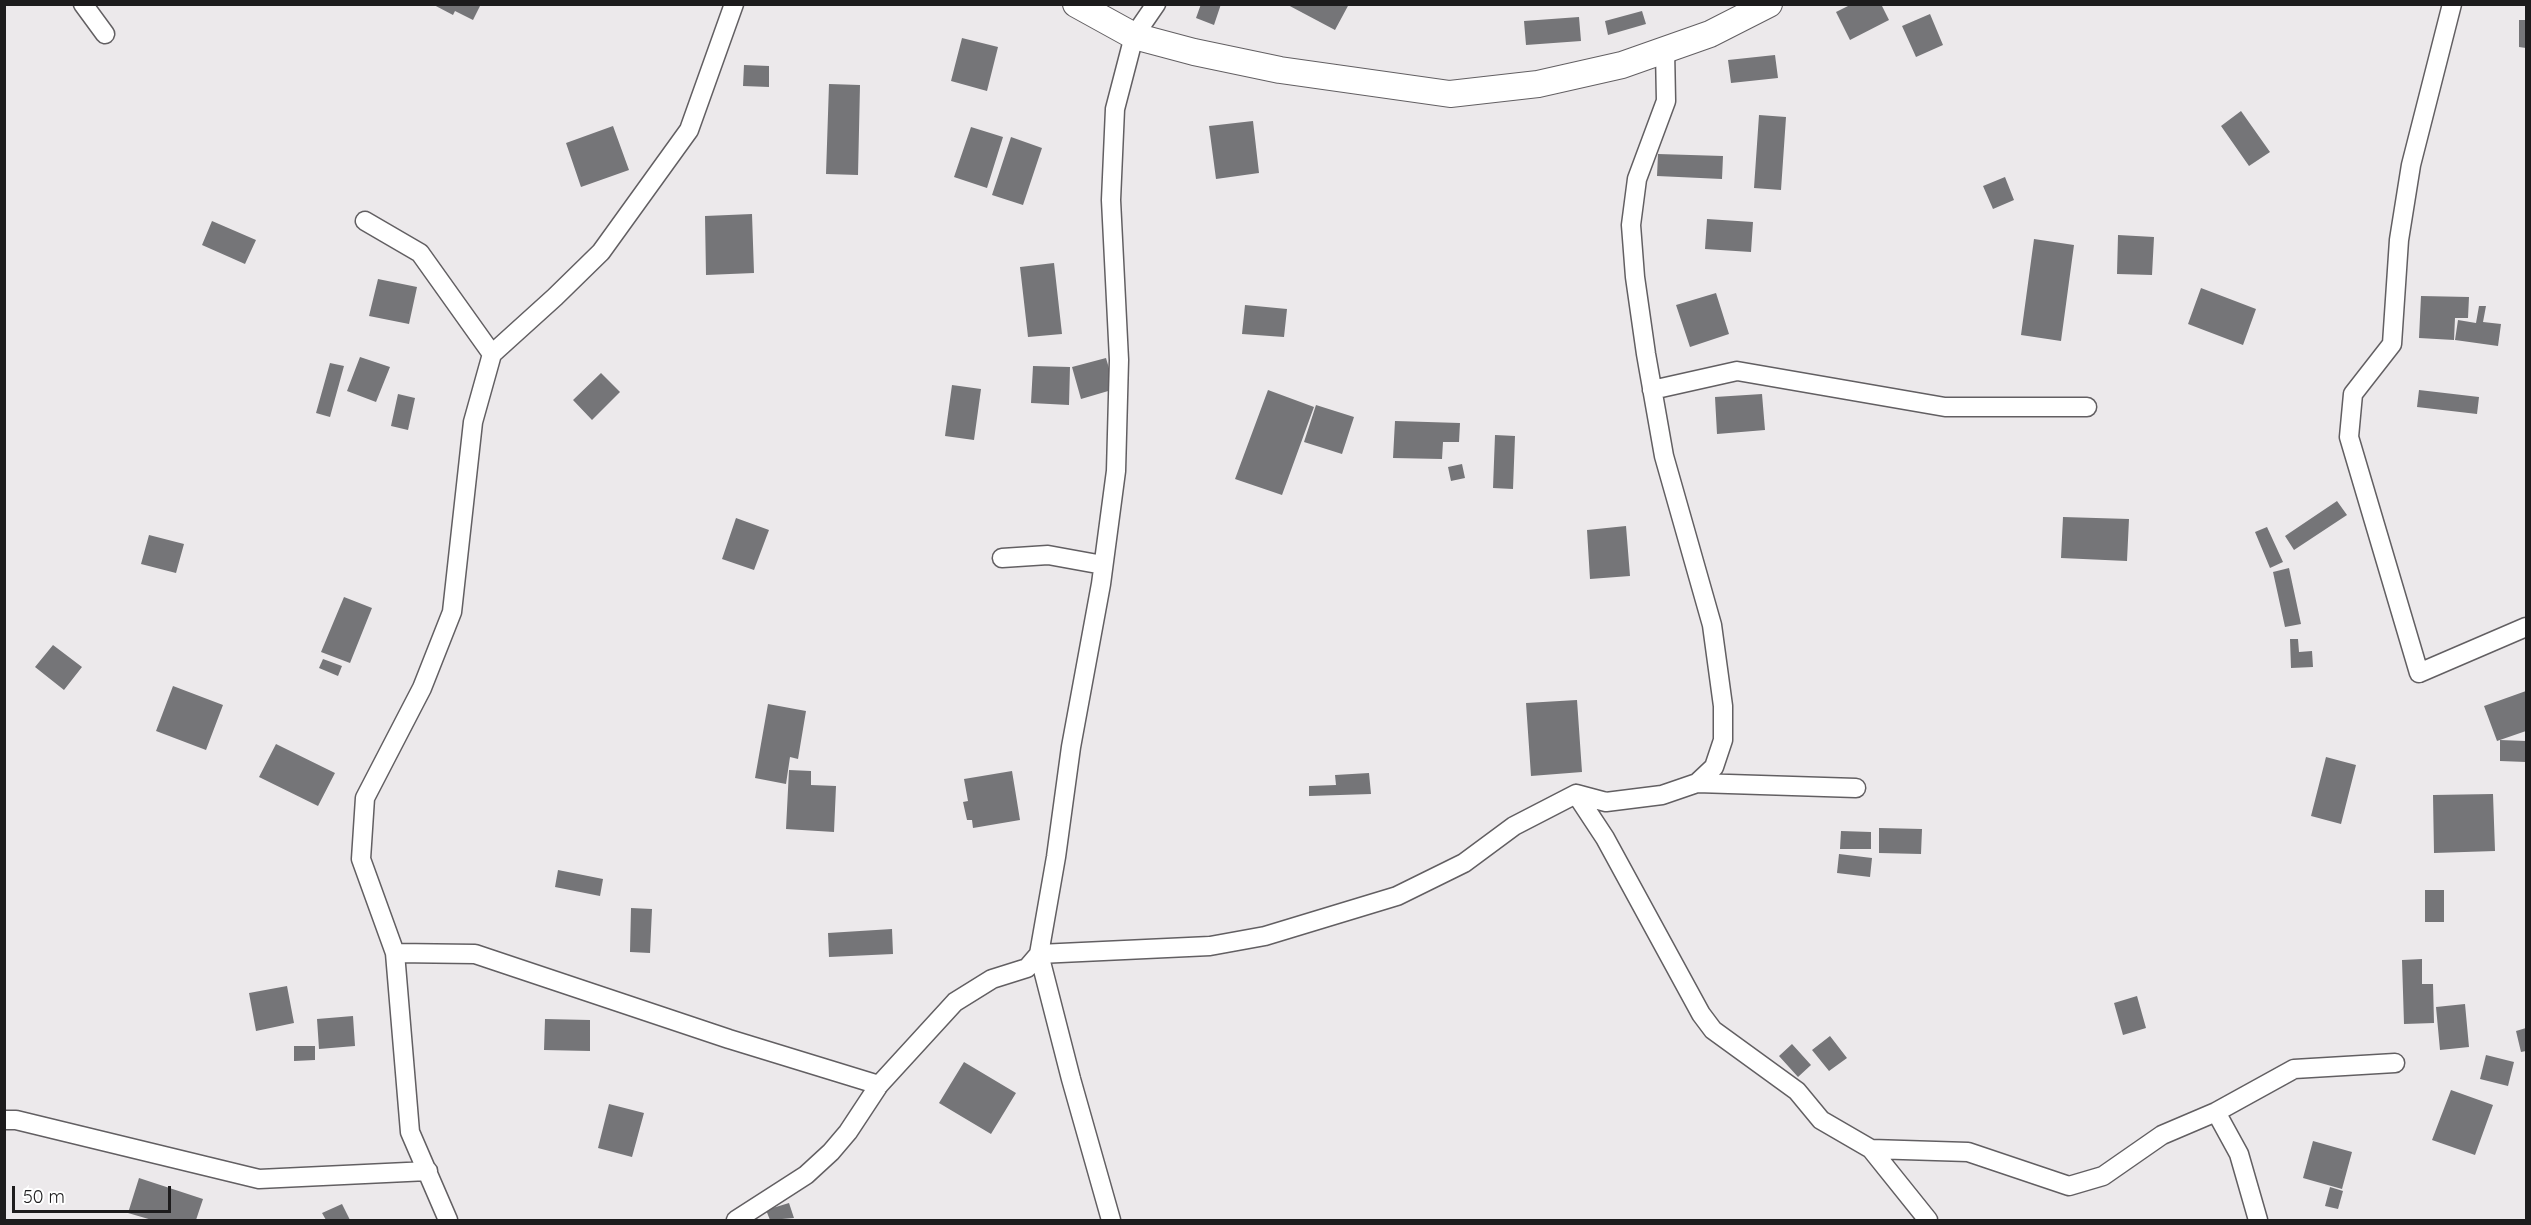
<!DOCTYPE html>
<style>
body{margin:0}
#map{position:relative;width:2531px;height:1225px;overflow:hidden;background:#ece9eb;font-family:Quicksand,sans-serif}
canvas{display:block}
.frame{position:absolute;inset:0;border:6px solid #1d1c1d;pointer-events:none}
.scale{position:absolute;left:12px;top:1186px;width:159px;height:27px;box-sizing:border-box;border:3px solid #1d1c1d;border-top:0;padding-left:8px;font-size:18px;line-height:21px;white-space:nowrap;color:#1d1c1d;-webkit-text-stroke:4px #fff;paint-order:stroke}
</style>
<div id="map">
<canvas width="2531" height="1225"></canvas>
<div class="frame"></div>
<div class="scale">50 m</div>
</div>
<script>
const ctx = document.querySelector('canvas').getContext('2d');
ctx.lineJoin = 'round';
function fillPath(path, color) {
  ctx.fillStyle = color;
  ctx.fill(path, 'evenodd');
}
function poly(rows) {
  const path = new Path2D();
  for (const r of rows) {
    path.moveTo(r[0], r[1]);
    for (let i = 2; i < r.length; i += 2) path.lineTo(r[i], r[i + 1]);
  }
  return path;
}
function stroke(path, color, width, dash) {
  ctx.strokeStyle = color;
  ctx.lineWidth = width;
  ctx.lineCap = dash ? 'butt' : 'round';
  ctx.setLineDash(dash || []);
  ctx.stroke(path);
}
fillPath(poly([
 [432,4,481,4,473,20,455,11,453,15],
 [1201,4,1221,4,1214,25,1196,18],
 [1286,4,1349,4,1335,30],
 [1852,4,1881,4,1889,20,1850,40,1836,12],
 [1642,11,1646,24,1608,35,1605,21],
 [1930,14,1943,45,1916,57,1902,26],
 [1579,17,1581,41,1526,45,1524,21],
 [2519,20,2526,20,2526,48,2519,47],
 [962,38,998,47,987,91,951,81],
 [1775,55,1778,78,1731,83,1728,60],
 [744,65,769,66,769,87,743,86],
 [829,84,860,85,858,175,826,174],
 [2241,111,2270,152,2249,166,2221,126],
 [1759,115,1786,117,1781,190,1754,188],
 [1253,121,1259,173,1216,179,1209,126],
 [613,126,629,170,581,187,566,143],
 [971,127,1003,137,987,188,954,177],
 [1011,137,1042,148,1023,205,992,195],
 [1658,154,1723,156,1722,179,1657,176],
 [2005,177,2014,200,1993,209,1983,186],
 [752,214,754,273,706,275,705,216],
 [1707,219,1753,222,1751,252,1705,249],
 [212,221,256,240,245,264,202,245],
 [2118,235,2154,237,2152,275,2117,274],
 [2034,239,2074,245,2061,341,2021,335],
 [1054,263,1062,334,1028,337,1020,267],
 [378,279,417,287,409,324,369,316],
 [2201,288,2256,309,2243,345,2188,324],
 [1716,293,1729,334,1690,347,1676,305],
 [2421,296,2469,297,2468,318,2455,318,2454,340,2419,338],
 [1245,305,1287,309,1284,337,1242,334],
 [2479,306,2486,306,2483,322,2501,324,2498,346,2455,340,2458,320,2476,323],
 [360,357,390,367,376,402,347,391],
 [1106,358,1115,389,1081,399,1072,367],
 [330,363,344,366,330,417,316,413],
 [1033,366,1070,367,1069,405,1031,403],
 [601,373,620,392,592,420,573,400],
 [952,385,981,389,974,440,945,436],
 [1268,390,1314,407,1282,495,1235,479],
 [2419,390,2479,397,2477,414,2417,407],
 [398,394,415,398,408,430,391,426],
 [1762,394,1765,430,1717,434,1715,397],
 [1316,405,1354,417,1342,454,1304,442],
 [1395,421,1460,423,1459,442,1443,442,1442,459,1393,458],
 [1495,435,1515,436,1513,489,1493,488],
 [1462,464,1465,478,1451,481,1448,467],
 [2337,501,2347,515,2294,550,2285,536],
 [2063,517,2129,519,2127,561,2061,558],
 [736,518,769,530,754,570,722,559],
 [1626,526,1630,576,1590,579,1587,530],
 [2267,527,2283,562,2270,568,2255,532],
 [149,535,184,544,176,573,141,564],
 [2289,568,2301,624,2285,627,2273,572],
 [344,597,372,608,350,663,321,652],
 [2290,639,2298,639,2299,652,2312,651,2313,667,2291,668],
 [53,645,82,667,64,690,35,667],
 [323,659,342,666,338,676,319,668],
 [173,686,223,705,206,750,156,731],
 [2526,691,2526,731,2497,741,2484,706],
 [1577,700,1582,772,1531,776,1526,703],
 [768,704,806,711,798,759,790,757,786,784,755,778],
 [2500,740,2526,741,2526,762,2500,761],
 [276,744,335,773,318,806,259,777],
 [2326,757,2356,765,2341,824,2311,816],
 [789,770,811,771,811,785,836,786,834,832,786,829],
 [1012,771,1020,820,973,828,972,820,967,820,963,802,968,801,964,779],
 [1369,773,1371,794,1309,796,1309,786,1336,785,1335,775],
 [2493,794,2495,851,2434,853,2433,795],
 [1879,828,1922,829,1921,854,1879,853],
 [1841,831,1871,832,1871,849,1840,849],
 [1839,854,1872,858,1870,877,1837,873],
 [558,870,603,879,600,896,555,887],
 [2425,890,2444,890,2444,922,2425,922],
 [631,908,652,909,650,953,630,952],
 [892,929,893,954,829,957,828,933],
 [2422,959,2422,984,2433,984,2434,1023,2404,1024,2402,960],
 [287,986,294,1023,256,1031,249,993],
 [2137,996,2146,1028,2123,1035,2114,1003],
 [2465,1004,2469,1047,2440,1050,2436,1007],
 [353,1016,355,1046,319,1049,317,1019],
 [545,1019,590,1020,590,1051,544,1050],
 [2526,1028,2526,1051,2521,1052,2516,1031],
 [1830,1036,1847,1058,1829,1071,1812,1050],
 [1792,1044,1811,1065,1798,1077,1779,1056],
 [294,1046,315,1046,315,1060,294,1061],
 [2486,1055,2514,1062,2508,1086,2480,1079],
 [964,1062,1016,1093,991,1134,939,1103],
 [2451,1090,2493,1105,2475,1155,2432,1140],
 [609,1104,644,1113,632,1157,598,1148],
 [2313,1141,2352,1152,2342,1189,2303,1178],
 [139,1178,203,1199,196,1220,152,1220,128,1213],
 [2330,1187,2343,1191,2338,1209,2325,1206],
 [789,1203,794,1218,770,1220,766,1210],
 [342,1204,350,1220,326,1220,322,1213]
]), '#757578');
const street = poly([
 [83,4,105,34],
 [2452,4,2411,165,2399,240,2392,344,2353,394,2349,437,2419,673,2526,627],
 [365,221,420,253,492,354],
 [1652,390,1737,371,1945,407,2087,407],
 [1002,558,1048,555,1103,565],
 [1697,783,1856,788],
 [1576,794,1605,838,1701,1014,1713,1030,1797,1091,1821,1120,1871,1149,1928,1220],
 [395,953,475,954,729,1039,879,1085],
 [2216,1112,2239,1154,2258,1220],
 [4,1120,16,1120,259,1179,428,1171],
 [1871,1149,1968,1152,2069,1186,2103,1176,2162,1135,2216,1112,2294,1069,2395,1063],
 [448,1220,410,1132,395,953,361,859,365,798,422,688,452,612,473,422,492,354,555,297,601,252,689,130,734,4],
 [736,1220,806,1175,831,1152,848,1132,879,1085,955,1002,992,979,1027,968,1039,954,1210,946,1265,936,1397,896,1464,863,1514,826,1576,794,1606,802,1662,795,1697,783,1714,767,1723,740,1723,706,1712,625,1664,456,1646,354,1635,277,1631,225,1637,179,1666,101,1665,50],
 [1111,1220,1071,1079,1039,954,1056,857,1071,747,1101,584,1116,471,1119,360,1111,200,1115,109,1134,36,1156,4]
]);
const secondary = poly([
 [1076,4,1134,36,1194,52,1280,70,1450,94,1538,84,1622,65,1710,34,1769,4]
]);
stroke(street, '#625f62', 21);
stroke(secondary, '#625f62', 28);
stroke(street, '#fff', 18);
stroke(secondary, '#fff', 26);
</script>
